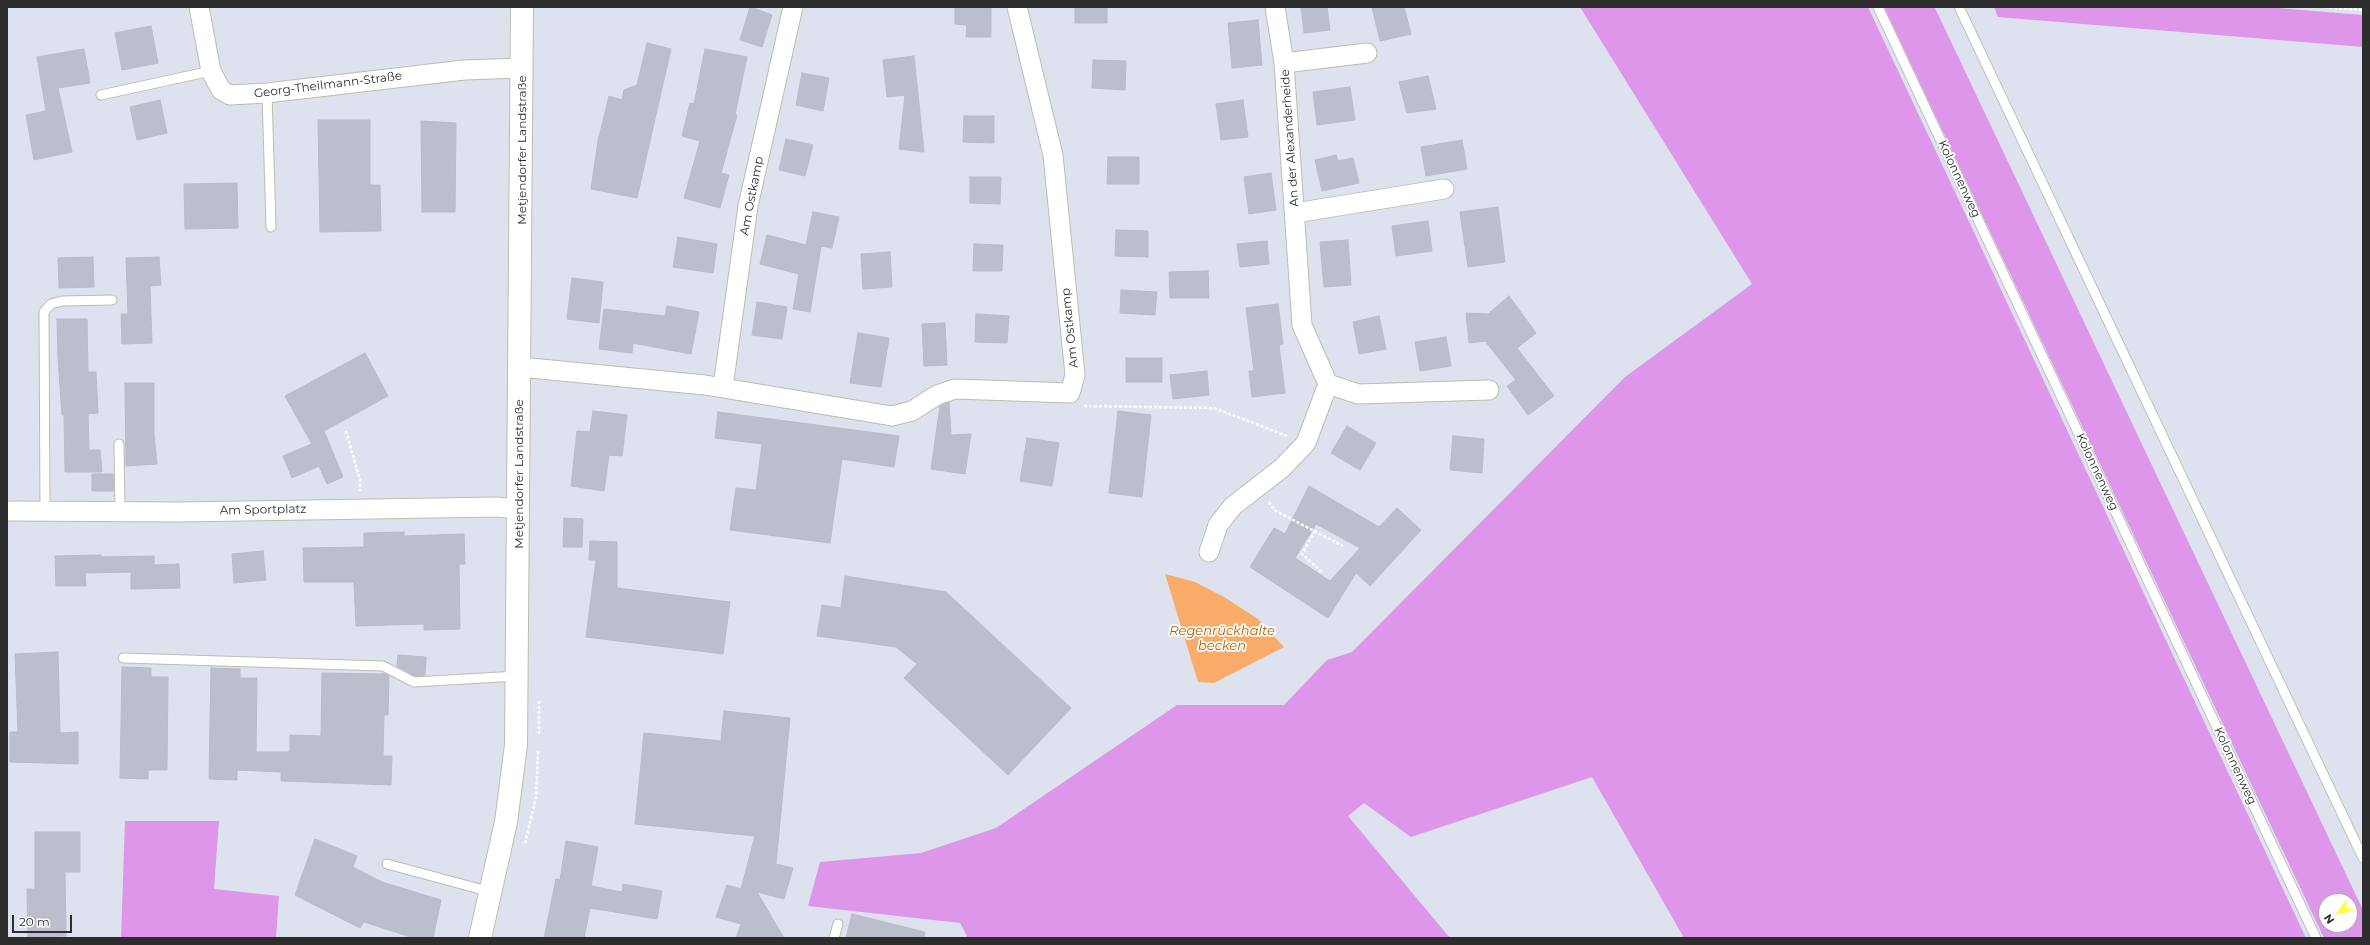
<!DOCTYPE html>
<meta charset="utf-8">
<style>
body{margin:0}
#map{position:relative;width:2370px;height:945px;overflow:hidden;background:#dee2ef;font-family:Montserrat,sans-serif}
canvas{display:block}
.frame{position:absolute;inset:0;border:8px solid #2d2d2d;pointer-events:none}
.north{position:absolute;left:2318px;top:893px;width:40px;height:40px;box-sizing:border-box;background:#fff;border:1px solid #ababab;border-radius:50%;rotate:236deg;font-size:11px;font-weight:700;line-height:16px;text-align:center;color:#2d2d2d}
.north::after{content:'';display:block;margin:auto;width:14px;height:18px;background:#fcff3b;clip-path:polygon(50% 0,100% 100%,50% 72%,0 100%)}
.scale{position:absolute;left:12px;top:915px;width:60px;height:18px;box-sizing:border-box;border:2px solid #2d2d2d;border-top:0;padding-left:5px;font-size:12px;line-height:14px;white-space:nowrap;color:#2d2d2d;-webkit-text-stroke:3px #fff;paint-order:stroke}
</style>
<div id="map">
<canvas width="2370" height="945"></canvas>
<div class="frame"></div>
<div class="north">N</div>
<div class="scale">20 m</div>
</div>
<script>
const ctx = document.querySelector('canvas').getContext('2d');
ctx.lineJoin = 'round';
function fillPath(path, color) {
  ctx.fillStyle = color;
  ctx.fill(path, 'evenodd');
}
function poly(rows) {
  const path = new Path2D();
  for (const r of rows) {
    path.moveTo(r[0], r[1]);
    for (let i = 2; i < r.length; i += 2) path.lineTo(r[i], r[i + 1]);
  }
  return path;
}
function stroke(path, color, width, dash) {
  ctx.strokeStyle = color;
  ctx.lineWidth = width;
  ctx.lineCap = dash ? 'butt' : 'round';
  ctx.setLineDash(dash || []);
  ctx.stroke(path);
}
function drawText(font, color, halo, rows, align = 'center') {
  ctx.font = font + ' Montserrat,sans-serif';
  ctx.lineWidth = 3.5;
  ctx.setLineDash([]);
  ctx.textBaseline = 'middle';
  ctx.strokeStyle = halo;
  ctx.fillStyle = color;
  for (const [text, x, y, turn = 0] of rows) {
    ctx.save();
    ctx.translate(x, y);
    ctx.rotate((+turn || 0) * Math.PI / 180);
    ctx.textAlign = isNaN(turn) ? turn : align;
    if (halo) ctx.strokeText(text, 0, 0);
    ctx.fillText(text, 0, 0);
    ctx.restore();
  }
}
fillPath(poly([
 [1580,7,1868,7,2306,938,1684,938,1592,777,1411,837,1364,803,1348,816,1450,938,968,938,960,923,808,906,820,862,921,853,996,828,1177,705,1284,705,1327,660,1352,652,1625,377,1752,284],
 [1884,7,1935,8,2363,910,2363,938,2324,938],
 [2326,901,2350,901,2350,925,2326,925],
 [1994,7,2265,7,2363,15,2363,47,1998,17],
 [125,821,219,821,214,889,279,896,276,938,121,938]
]), '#de96ea');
fillPath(poly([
 [1165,574,1195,582,1224,597,1258,619,1284,647,1214,683,1198,682]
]), '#f9ac69');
const building = poly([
 [750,7,772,15,762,47,740,40,750,7],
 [1075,7,1107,7,1107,23,1075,23,1075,7],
 [1301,7,1327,7,1330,30,1304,33,1301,7],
 [1372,7,1404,7,1411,34,1380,41,1372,7],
 [955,8,991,8,991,37,966,37,967,25,955,24,955,8],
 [1258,20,1262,65,1232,68,1228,23,1258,20],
 [151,26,158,63,122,70,115,33,151,26],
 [647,43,671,49,637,198,591,189,598,141,609,96,622,100,624,90,637,85,647,43],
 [84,49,90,83,58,88,72,152,34,160,26,115,46,111,37,57,84,49],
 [705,49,747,57,735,115,737,115,721,173,729,175,720,208,684,198,700,141,682,136,690,103,694,104,705,49],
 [914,56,918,94,924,152,899,149,905,95,887,97,883,60,914,56],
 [1093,60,1126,61,1125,90,1092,88,1093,60],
 [802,73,829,78,823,111,796,105,802,73],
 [1428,76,1436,109,1407,113,1399,82,1428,76],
 [1350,87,1355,120,1317,125,1313,92,1350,87],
 [160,100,167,133,137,140,130,107,160,100],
 [1243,100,1248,137,1221,140,1216,104,1243,100],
 [964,116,994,116,994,143,963,142,964,116],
 [318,120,370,120,370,185,380,185,381,231,320,232,318,120],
 [421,121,456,123,455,212,422,212,421,121],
 [786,139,813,145,805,176,779,170,786,139],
 [1462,140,1467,169,1426,176,1421,147,1462,140],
 [1336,155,1338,161,1353,158,1359,183,1322,191,1315,160,1336,155],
 [1108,157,1139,157,1139,184,1107,184,1108,157],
 [1271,173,1276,210,1249,214,1244,177,1271,173],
 [970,177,1001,177,1000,204,970,203,970,177],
 [237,183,238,228,185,229,184,184,237,183],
 [1498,207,1505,262,1468,267,1460,212,1498,207],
 [813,212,839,217,832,248,821,246,810,312,793,309,799,274,760,264,767,235,806,245,813,212],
 [1428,221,1432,251,1396,256,1392,226,1428,221],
 [1116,230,1148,231,1148,257,1115,256,1116,230],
 [678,237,717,244,713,273,673,267,678,237],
 [1348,240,1351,285,1324,287,1320,242,1348,240],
 [1267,241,1269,264,1240,267,1237,244,1267,241],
 [974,244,1003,245,1002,271,973,271,974,244],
 [890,252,892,287,863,289,861,254,890,252],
 [93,257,94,287,59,288,58,258,93,257],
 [159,257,161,285,150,286,152,343,122,344,121,314,128,314,126,258,159,257],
 [1208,271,1209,298,1170,298,1169,272,1208,271],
 [572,278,603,282,599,323,567,319,572,278],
 [1121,290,1157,292,1155,315,1120,313,1121,290],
 [1509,296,1536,333,1517,348,1554,396,1528,415,1507,386,1516,380,1485,341,1469,343,1466,313,1488,314,1509,296],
 [757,302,787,307,782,339,752,335,757,302],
 [1278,304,1283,344,1279,345,1285,393,1252,397,1249,371,1254,371,1246,308,1278,304],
 [667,306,699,312,691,354,633,343,632,353,599,349,604,309,665,316,667,306],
 [976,314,1009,316,1007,343,975,342,976,314],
 [1379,316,1386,349,1359,354,1353,322,1379,316],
 [57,319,87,319,88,372,96,372,98,413,88,414,89,450,100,450,102,472,65,472,64,415,62,415,58,358,57,319],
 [945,323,947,365,924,366,922,324,945,323],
 [858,333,889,338,881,387,850,383,858,333],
 [1446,337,1451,366,1420,371,1415,342,1446,337],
 [365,353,388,396,324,431,343,477,327,484,319,466,292,478,283,456,312,444,285,396,365,353],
 [1126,358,1162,358,1162,382,1126,382,1126,358],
 [1207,371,1209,395,1173,399,1170,375,1207,371],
 [125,383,154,383,154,435,157,464,126,466,125,383],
 [949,402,951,435,971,434,965,474,931,469,940,406,949,402],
 [593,411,627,415,622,456,609,455,604,491,571,486,577,431,590,432,593,411],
 [1118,411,1151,415,1142,497,1109,493,1118,411],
 [718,412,899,436,894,467,842,459,830,543,730,530,736,488,756,490,762,444,715,438,718,412],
 [1347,426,1376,443,1360,470,1331,453,1347,426],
 [1453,436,1484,439,1482,473,1450,470,1453,436],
 [1027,438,1059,443,1052,486,1020,481,1027,438],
 [92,474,113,474,114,491,92,491,92,474],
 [1309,486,1379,527,1397,508,1421,530,1370,586,1356,573,1328,618,1250,567,1274,528,1285,534,1309,486],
 [1316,524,1360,548,1330,581,1295,558,1316,524],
 [564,518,583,519,582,547,563,547,564,518],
 [404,532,404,536,464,534,465,564,459,564,460,629,424,630,424,624,356,626,354,582,304,582,303,548,364,547,364,533,404,532],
 [590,541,617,542,617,588,730,602,723,654,586,637,596,560,589,560,590,541],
 [263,551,266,580,234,583,232,554,263,551],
 [101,555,101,557,154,556,154,565,179,564,180,588,131,589,131,572,85,573,86,586,56,586,55,556,101,555],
 [845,576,946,592,1071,708,1008,775,904,678,917,664,896,647,817,636,822,605,841,608,845,576],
 [58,652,60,733,78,732,78,764,10,762,10,732,18,732,15,654,58,652],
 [398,655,426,657,425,675,415,676,397,666,398,655],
 [122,667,151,668,151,677,168,677,167,770,148,770,148,779,120,778,122,667],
 [211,668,240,669,240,678,257,678,256,752,290,752,290,735,321,736,322,673,385,674,389,676,388,715,384,715,383,756,392,756,391,785,281,781,281,772,237,770,237,780,209,779,211,668],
 [724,711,790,718,776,864,793,868,784,899,757,892,784,938,736,938,741,924,716,917,727,885,741,889,755,836,635,824,644,733,721,741,724,711],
 [35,832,80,832,80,872,65,872,66,936,28,937,27,889,35,889,35,832],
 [315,839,357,856,353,867,382,882,441,900,433,938,414,938,364,922,360,928,295,895,315,839],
 [566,841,598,847,591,886,622,892,623,884,662,891,657,919,590,908,584,938,544,938,556,879,560,880,566,841],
 [852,914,925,932,924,938,846,938,852,914]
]);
fillPath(building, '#bcbfcb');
stroke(building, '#b7bacb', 1);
const lane = poly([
 [1878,7,2316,938],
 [1959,7,2363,858],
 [267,93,271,227],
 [101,95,211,71],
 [119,444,120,512],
 [45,511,44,312,51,304,62,301,112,300],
 [123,658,383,666,414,682,517,676],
 [387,864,491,892],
 [834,938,838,924]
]);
const street = poly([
 [199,7,211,71,221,90,230,95,267,93,464,70,522,68],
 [1284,63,1367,53],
 [1295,213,1444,189],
 [520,367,705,385,892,416,912,411,937,395,955,389,1070,393,1075,375,1053,155,1017,7],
 [1328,384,1358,394,1489,390],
 [723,387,748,206,793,7],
 [7,511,180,512,497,507,519,509],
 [1209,552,1218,525,1233,506,1282,468,1306,443,1328,384,1302,325,1284,63,1275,7]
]);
const secondary = poly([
 [480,938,506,822,516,745,522,7]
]);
stroke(lane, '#bdbdae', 11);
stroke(street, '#bdbdae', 21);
stroke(secondary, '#bdbdae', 24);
stroke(poly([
 [2324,7,2363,10],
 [1084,406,1214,408,1287,436],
 [346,431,360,480,360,491],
 [1269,502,1274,510,1343,546],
 [1315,531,1302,554,1322,572],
 [539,734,539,699],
 [525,843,536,798,538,751]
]), '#fff', 2.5, [3, 2]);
stroke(lane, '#fff', 9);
stroke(street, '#fff', 19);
stroke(secondary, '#fff', 22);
drawText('12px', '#2d2d2d', '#fff', [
 ["Georg-Theilmann-Straße",328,85,-7],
 ["An der Alexanderheide",1290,138,-94],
 ["Metjendorfer Landstraße",522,150,-90],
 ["Kolonnenweg",1959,179,65],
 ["Am Ostkamp",752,196,-79],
 ["Am Ostkamp",1070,328,-96],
 ["Kolonnenweg",2097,472,65],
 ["Metjendorfer Landstraße",519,474,-90],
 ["Am Sportplatz",263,510,-1],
 ["Kolonnenweg",2235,766,65]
]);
drawText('italic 13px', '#ac5e01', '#fff', [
 ["Regenrückhalte",1222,631],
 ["becken",1222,646]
]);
</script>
